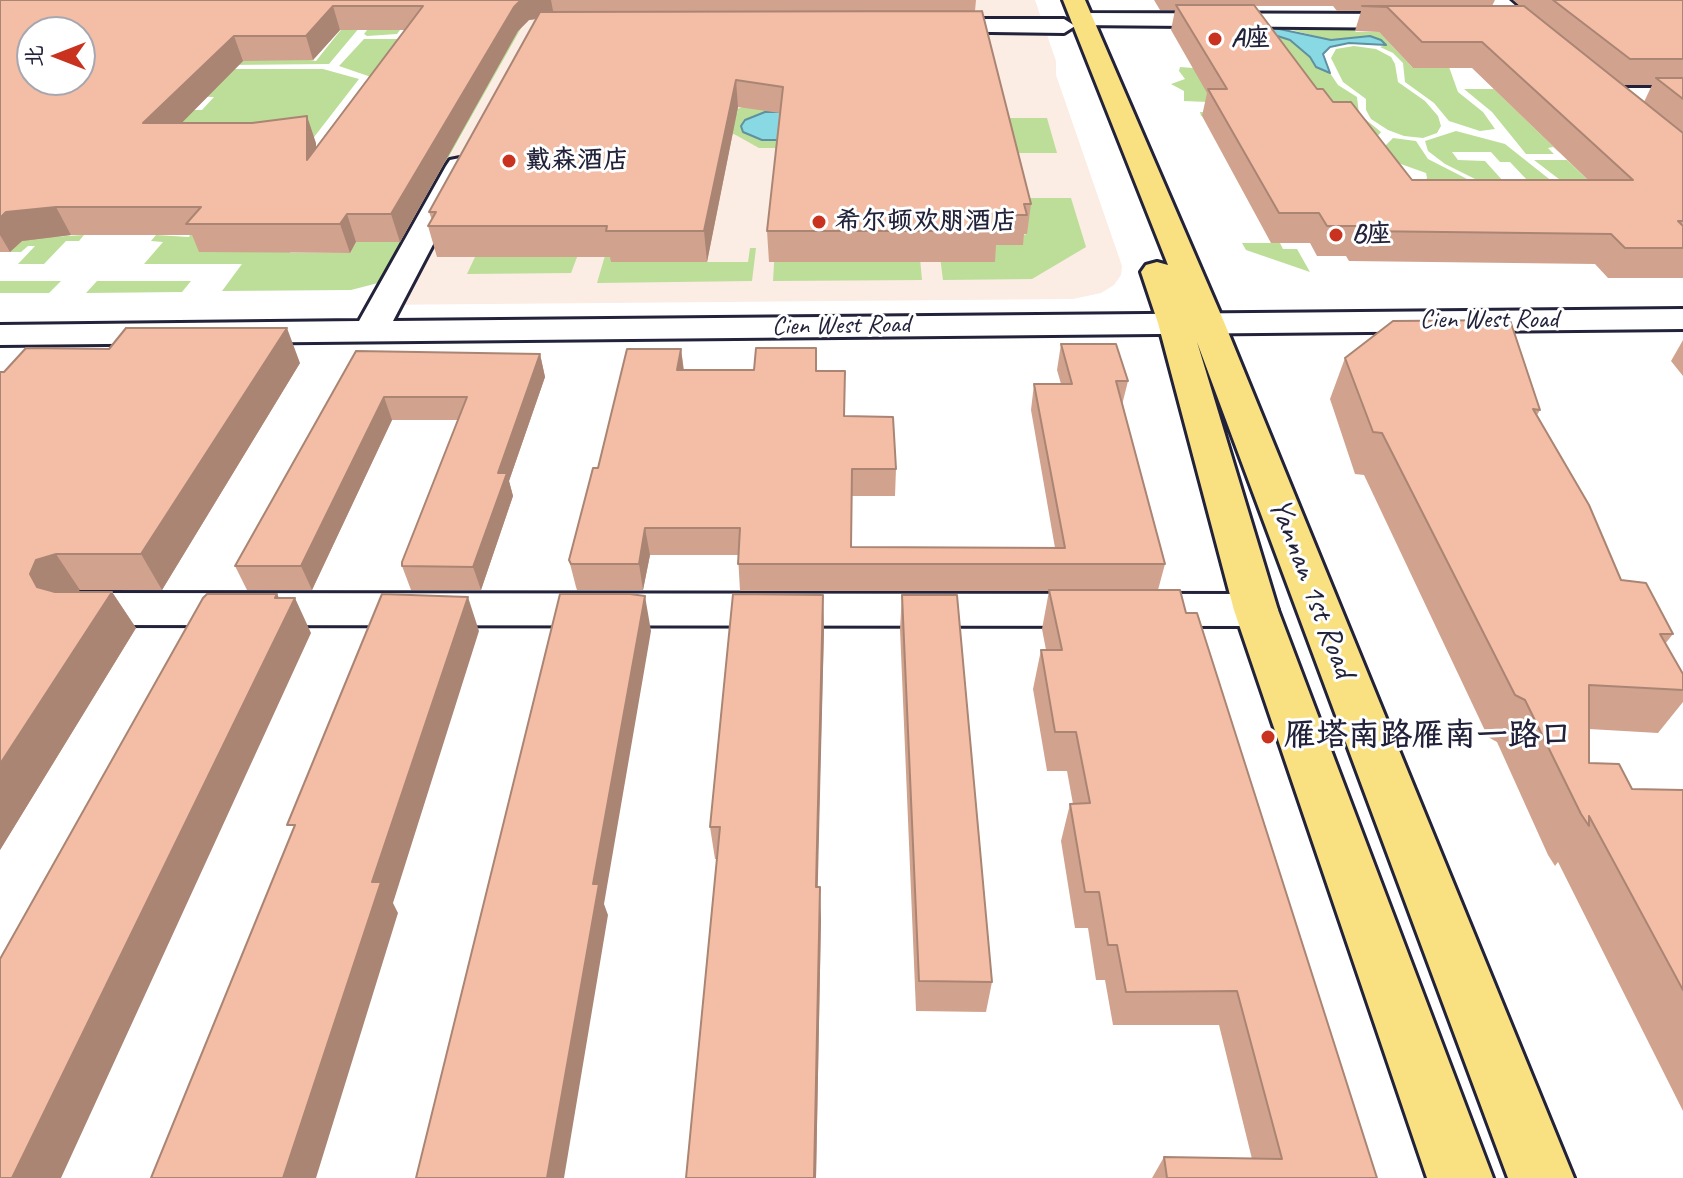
<!DOCTYPE html>
<meta charset="utf-8">
<style>
body{margin:0}
#map{position:relative;width:1683px;height:1178px;overflow:hidden;background:#fff;font-family:Caveat,"LXGW WenKai TC",sans-serif}
canvas{display:block}
.north{position:absolute;left:16px;top:16px;width:80px;height:80px;box-sizing:border-box;background:#fff;border:2px solid #a7a7b1;border-radius:50%;rotate:270deg;font-size:22px;font-weight:700;line-height:32px;text-align:center;color:#22223b}
.north::after{content:'';display:block;margin:auto;width:28px;height:36px;background:#c8321e;clip-path:polygon(50% 0,100% 100%,50% 72%,0 100%)}
</style>
<div id="map">
<canvas width="1683" height="1178"></canvas>
<div class="north">北</div>
</div>
<script>
const ctx = document.querySelector('canvas').getContext('2d');
ctx.lineJoin = 'round';
function fillPath(path, color) {
  ctx.fillStyle = color;
  ctx.fill(path, 'evenodd');
}
function poly(rows) {
  const path = new Path2D();
  for (const r of rows) {
    path.moveTo(r[0], r[1]);
    for (let i = 2; i < r.length; i += 2) path.lineTo(r[i], r[i + 1]);
  }
  return path;
}
function stroke(path, color, width, dash) {
  ctx.strokeStyle = color;
  ctx.lineWidth = width;
  ctx.lineCap = dash ? 'butt' : 'round';
  ctx.setLineDash(dash || []);
  ctx.stroke(path);
}
function drawText(font, color, halo, rows, align = 'center') {
  ctx.font = font + ' Caveat,"LXGW WenKai TC",sans-serif';
  ctx.lineWidth = 6;
  ctx.setLineDash([]);
  ctx.textBaseline = 'middle';
  ctx.strokeStyle = halo;
  ctx.fillStyle = color;
  for (const [text, x, y, turn = 0] of rows) {
    ctx.save();
    ctx.translate(x, y);
    ctx.rotate((+turn || 0) * Math.PI / 180);
    ctx.textAlign = isNaN(turn) ? turn : align;
    if (halo) ctx.strokeText(text, 0, 0);
    ctx.fillText(text, 0, 0);
    ctx.restore();
  }
}
fillPath(poly([
 [537,0,1035,0,1056,61,1056,75,1122,266,1121,275,1114,285,1101,293,1073,299,367,305]
]), '#fbece4');
fillPath(poly([
 [132,0,537,0,378,283,351,290,222,291,242,264,144,264,163,242,151,241,156,235,189,237,192,230,205,230,221,211,209,210,215,204,82,203,79,210,66,210,46,229,59,230,50,237,84,235,79,241,66,241,44,264,18,264,35,246,28,246,21,252,10,252,53,211,44,210,55,202,260,201,263,204,258,210,233,210,200,252,272,252,281,239,298,239,290,253,350,253,356,242,370,242,402,187,390,186,401,169,413,169,441,123,429,122,432,116,383,116,376,125,365,126,354,141,360,142,355,149,348,149,337,166,349,167,333,189,319,189,306,208,319,209,313,218,296,218,301,210,271,210,343,114,460,113,462,108,349,107,365,86,389,86,387,90,401,90,397,97,444,97,449,90,460,90,482,53,472,53,479,41,489,41,508,9,498,9,500,4,460,4,455,11,445,11,446,7,397,7,379,29,400,30,397,34,367,36,364,34,388,2,143,1,130,4,80,42],
 [380,3,329,64,226,65,240,46,316,61,352,16],
 [1164,24,1352,27,1356,32,1379,32,1413,68,1449,67,1458,92,1483,112,1495,129,1480,131,1449,121,1434,103,1405,82,1403,63,1393,53,1380,47,1386,45,1381,40,1364,36,1331,40,1280,27,1268,33,1290,40,1310,57,1316,67,1330,73,1338,85,1357,97,1359,114,1381,132,1376,138,1315,116,1201,116,1200,112,1219,112,1208,102,1184,101,1184,91,1171,84,1185,79,1179,71,1180,67,1193,68,1246,27,1165,27],
 [364,39,426,39,371,77,339,66],
 [1354,46,1376,49,1391,57,1395,64,1398,82,1425,101,1438,116,1441,126,1437,133,1423,138,1404,136,1388,130,1371,119,1366,110,1366,99,1343,82,1331,58,1336,49],
 [198,69,323,69,359,79,311,141,123,139,169,110,202,110,214,97,182,96],
 [1464,89,1494,89,1561,154,1553,147,1548,148,1554,154,1526,154,1492,112],
 [745,106,813,106,792,148,759,148,734,134,727,135,733,115,738,112,735,110],
 [1000,118,1047,118,1057,153,1008,153],
 [1456,131,1505,144,1558,186,1481,182,1445,164,1428,151,1425,141],
 [1452,152,1491,152,1500,162,1510,162,1527,180,1503,181,1485,161,1458,160],
 [1393,138,1416,141,1428,159,1475,183,1422,185,1427,178,1426,173,1398,163,1384,147],
 [1534,160,1567,160,1620,211,1568,186],
 [930,178,988,245,1027,234,1019,198,1071,198,1086,247,1032,279,943,280],
 [914,193,922,280,773,281,775,248],
 [590,223,571,273,467,274,475,257],
 [611,235,611,262,748,262,750,248,756,248,752,281,597,283],
 [1242,243,1280,243,1283,249,1297,249,1310,272,1246,250],
 [0,281,61,281,49,293,0,293],
 [97,281,191,281,182,292,86,293]
]), '#bcde98');
const water = poly([
 [1270,27,1331,40,1370,36,1381,40,1386,45,1349,43,1330,47,1323,54,1330,73,1316,67,1310,57,1290,40,1268,33,1270,27],
 [765,112,793,112,791,140,762,140,743,132,741,126,745,120,765,112]
]);
fillPath(water, '#88d9e3');
stroke(water, '#5f90a0', 2);
const minor = poly([
 [1485,0,1509,0,1561,45,1558,50,1542,50,1485,0],
 [1082,13,1419,14,1430,21,1419,28,1074,25,1071,20,1082,13],
 [927,19,1064,19,1075,26,1064,33,919,31,916,26,919,21,927,19],
 [1610,88,1683,88,1683,102,1601,100,1598,95,1601,90,1610,88],
 [460,158,470,160,474,166,393,321,1683,309,1683,329,0,345,0,325,359,321,446,166,450,160,460,158],
 [80,593,1256,594,1272,599,1278,610,1272,621,1256,626,80,625,64,620,58,609,64,598,80,593]
]);
const major = poly([
 [1063,0,1085,0,1224,322,1574,1178,1508,1178,1197,342,1278,610,1493,1178,1427,1178,1234,610,1158,323,1141,272,1146,265,1157,262,1168,265,1063,0]
]);
stroke(minor, '#22223b', 6);
stroke(major, '#22223b', 6);
fillPath(minor, '#fff');
fillPath(major, '#f9e181');
fillPath(poly([
 [0,0,976,0,975,11,1031,204,1027,234,1024,234,1023,245,996,245,995,262,769,262,767,231,780,113,738,107,707,262,611,262,610,257,437,257,428,226,432,220,429,212,537,19,529,20,518,31,400,242,356,242,350,253,199,252,192,235,71,235,22,241,10,252,0,252],
 [340,30,405,30,316,147,316,143,181,123,243,61,313,60],
 [1154,0,1495,0,1492,6,1520,6,1513,0,1683,0,1683,278,1608,278,1595,264,1349,261,1346,256,1317,256,1310,243,1271,243,1202,116,1207,93,1171,30,1175,10,1160,10],
 [1255,6,1333,6,1337,11,1361,11,1355,31,1379,32,1413,68,1472,68,1588,180,1412,180,1333,102,1317,89],
 [1622,85,1652,85,1644,102],
 [1683,340,1683,376,1671,361],
 [1061,344,1128,381,1122,405,1165,564,1158,590,1186,613,1377,1178,1152,1178,1164,1157,1252,1159,1219,1025,1113,1025,1105,980,1096,980,1088,928,1075,928,1061,841,1070,804,1073,804,1067,771,1047,771,1033,689,1041,650,1046,650,1042,629,1049,591,740,591,738,555,650,555,643,590,577,590,576,587,569,560,681,349,684,370,817,371,845,416,896,469,895,496,852,496,851,547,1055,548,1031,410,1034,384,1061,384,1057,370],
 [356,351,540,354,545,377,509,481,513,496,481,590,411,590,402,566,458,420,392,420,312,590,247,590,235,566],
 [1345,358,1540,410,1537,415,1621,580,1673,634,1665,644,1683,674,1683,702,1658,733,1589,729,1589,763,1632,789,1683,790,1683,1111,1558,862,1555,866,1548,855,1497,742,1488,737,1364,475,1355,474,1330,399],
 [300,363,162,590,80,590,75,592,112,592,136,628,0,850,0,372],
 [902,595,992,982,986,1012,916,1011,900,629],
 [824,629,817,887,821,919,816,1178,686,1178,717,859,715,859,710,827]
]), '#d1a38e');
fillPath(poly([
 [521,0,551,0,554,16,529,20,518,31,400,242,391,214,514,7],
 [333,6,340,30,313,60,306,36],
 [234,36,243,61,155,150,143,123],
 [736,80,738,107,707,262,704,231],
 [307,116,316,143,316,187,307,160],
 [56,207,71,235,22,241,10,252,0,235,0,218,6,212],
 [347,214,356,242,350,253,340,224],
 [287,328,300,363,162,590,141,554],
 [681,349,684,375,677,370],
 [540,354,545,377,509,481,513,496,481,590,473,567,498,473],
 [384,397,392,420,312,590,301,566],
 [645,528,650,555,643,590,639,564],
 [56,554,80,590,61,597,37,587,30,574,36,560],
 [112,592,136,628,0,850,0,764],
 [277,594,287,614,295,598,311,633,61,1178,12,1178],
 [823,595,824,629,817,918,816,887],
 [645,596,651,631,604,904,608,915,564,1178,547,1178,593,884],
 [468,597,479,631,393,903,398,913,316,1178,283,1178,372,882],
 [820,887,821,919,816,1178,814,1178]
]), '#aa8574');
const building = poly([
 [0,0,521,0,514,7,391,214,347,214,340,224,186,224,201,207,56,207,6,212,0,218,0,0],
 [333,6,423,6,307,160,307,116,252,123,143,123,234,36,306,36,333,6],
 [32,32,80,32,80,80,32,80,32,32],
 [1553,0,1683,0,1683,59,1630,59,1553,0],
 [1176,5,1254,5,1317,89,1323,89,1333,102,1351,102,1412,180,1633,180,1482,42,1422,42,1387,7,1362,6,1524,6,1683,133,1683,221,1678,221,1683,226,1683,248,1625,248,1611,234,1360,231,1356,226,1327,226,1319,213,1279,213,1208,89,1227,89,1176,5],
 [982,11,1031,204,1024,204,1027,215,995,215,998,231,767,231,783,87,736,80,704,231,606,231,607,226,428,226,436,212,429,212,540,12,982,11],
 [1656,78,1683,78,1683,99,1656,78],
 [1510,320,1540,410,1533,409,1589,505,1621,580,1646,583,1673,634,1660,634,1683,674,1683,690,1589,685,1589,763,1619,764,1632,789,1683,790,1683,990,1589,816,1589,826,1581,814,1525,700,1515,695,1382,433,1373,432,1345,358,1393,321,1510,320],
 [126,328,287,328,141,554,56,554,36,560,30,574,37,587,55,592,112,592,0,764,0,372,4,372,26,348,109,349,126,328],
 [1061,344,1116,344,1128,381,1116,381,1165,564,738,564,740,528,645,528,639,564,571,564,569,560,593,468,598,468,627,349,681,349,677,370,754,370,756,348,816,348,816,371,845,371,844,416,893,417,896,469,852,469,851,547,1065,548,1034,384,1072,384,1061,344],
 [356,351,540,354,498,473,507,473,473,567,402,566,402,562,467,397,384,397,301,566,235,566,356,351],
 [1049,590,1180,590,1186,613,1197,613,1377,1178,1167,1178,1164,1157,1282,1159,1237,991,1126,992,1117,945,1108,945,1099,892,1085,892,1070,804,1090,803,1076,732,1055,732,1041,650,1062,650,1049,590],
 [207,594,277,594,275,598,295,598,12,1178,0,1178,0,959,203,598,207,594],
 [382,594,468,597,372,882,381,882,283,1178,151,1178,295,825,287,825,382,594],
 [560,594,630,594,645,596,593,884,599,884,547,1178,416,1178,560,594],
 [733,594,823,595,816,887,820,887,814,1178,686,1178,720,827,710,827,733,594],
 [902,595,957,595,992,982,919,981,902,595]
]);
fillPath(building, '#f3bea5');
stroke(building, '#aa8574', 2);
for (const [x, y, r, color] of [
 [1215,39,8,"#c8321e"],
 [509,161,8,"#c8321e"],
 [819,222,8,"#c8321e"],
 [1336,235,8,"#c8321e"],
 [1268,737,8,"#c8321e"]
]) {
  const dot = new Path2D();
  dot.arc(x, y, r, 0, 2 * Math.PI);
  ctx.fillStyle = color;
  ctx.fill(dot);
  stroke(dot, '#fff', 3);
}
drawText('bold 26px', '#22223b', '#fff', [
 ["A座",1231,39],
 ["戴森酒店",525,161],
 ["希尔顿欢朋酒店",835,222],
 ["B座",1352,235]
], 'left');
drawText('26px', '#22223b', '#fff', [
 ["Cien West Road",1489,320],
 ["Cien West Road",841,326,-1]
]);
drawText('32px', '#22223b', '#fff', [
 ["Yannan 1st Road",1311,588,69]
]);
drawText('bold 32px', '#22223b', '#fff', [
 ["雁塔南路雁南一路口",1284,737]
], 'left');
</script>
